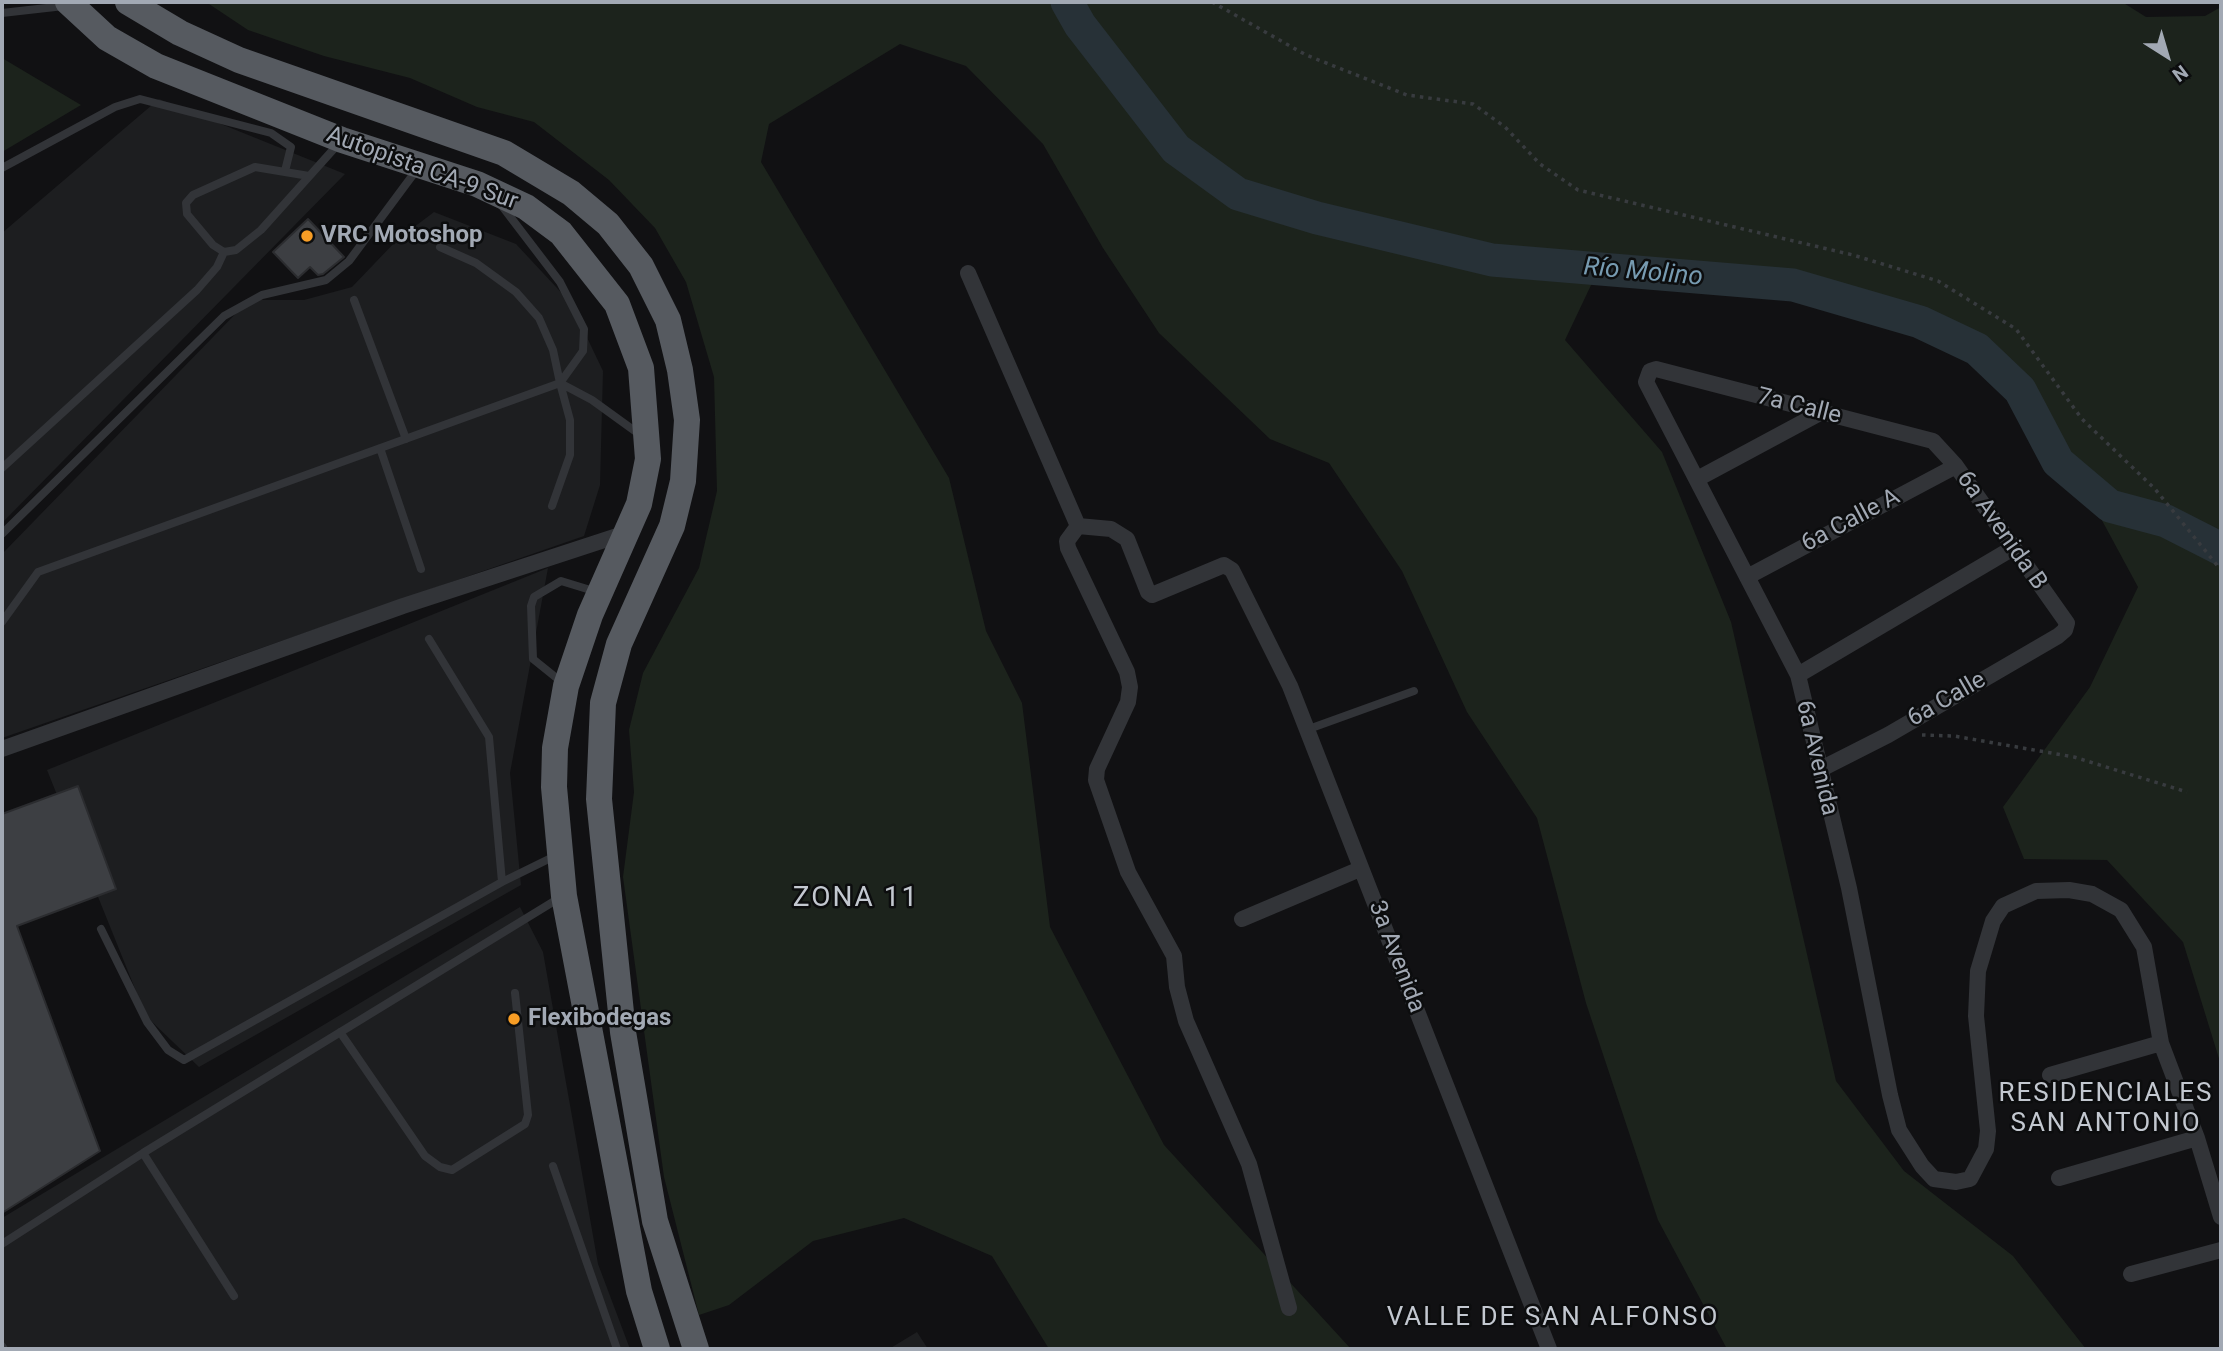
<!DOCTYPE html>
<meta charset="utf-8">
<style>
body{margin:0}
#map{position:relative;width:2223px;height:1351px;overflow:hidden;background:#111113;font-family:Roboto,sans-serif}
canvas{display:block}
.frame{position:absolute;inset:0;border:4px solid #a2a9b4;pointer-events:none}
.north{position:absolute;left:2132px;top:21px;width:70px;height:70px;-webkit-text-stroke:5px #0c0d0e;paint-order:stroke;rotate:143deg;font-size:19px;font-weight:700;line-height:28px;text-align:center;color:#a2a9b4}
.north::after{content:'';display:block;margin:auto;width:24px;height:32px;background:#a2a9b4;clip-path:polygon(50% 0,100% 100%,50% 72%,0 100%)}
</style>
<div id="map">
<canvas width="2223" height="1351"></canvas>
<div class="frame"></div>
<div class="north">N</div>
</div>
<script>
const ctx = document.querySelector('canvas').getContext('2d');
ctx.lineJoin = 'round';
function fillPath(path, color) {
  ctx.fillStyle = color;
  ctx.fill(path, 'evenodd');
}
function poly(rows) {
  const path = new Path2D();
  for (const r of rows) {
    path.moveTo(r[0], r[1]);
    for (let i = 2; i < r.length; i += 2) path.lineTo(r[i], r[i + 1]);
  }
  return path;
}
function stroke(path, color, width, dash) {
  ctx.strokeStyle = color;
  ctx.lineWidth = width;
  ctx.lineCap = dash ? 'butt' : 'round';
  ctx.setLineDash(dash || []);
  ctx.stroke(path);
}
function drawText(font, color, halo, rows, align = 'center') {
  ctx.font = font + ' Roboto,sans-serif';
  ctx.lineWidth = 5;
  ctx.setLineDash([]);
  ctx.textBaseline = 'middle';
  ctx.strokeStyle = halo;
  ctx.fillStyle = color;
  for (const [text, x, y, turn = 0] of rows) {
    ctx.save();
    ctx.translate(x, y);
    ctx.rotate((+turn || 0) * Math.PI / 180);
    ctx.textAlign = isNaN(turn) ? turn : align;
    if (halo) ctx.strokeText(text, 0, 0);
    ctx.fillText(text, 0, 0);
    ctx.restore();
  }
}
fillPath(poly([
 [159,99,345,174,2,523,2,233],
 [434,212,516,244,570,302,603,371,600,485,584,536,2,738,2,554,249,300,304,300,352,287,397,240],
 [548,568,510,773,521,885,199,1067,146,1016,47,770],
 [520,907,543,952,598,1264,630,1349,2,1349,2,1218],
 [917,1332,928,1349,889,1349]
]), '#1d1e20');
fillPath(poly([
 [206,2,2122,2,2146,17,2205,16,2221,7,2221,1065,2183,942,2107,860,2024,859,2003,807,2090,687,2138,587,2058,439,1956,339,1764,284,1602,262,1565,340,1662,452,1731,622,1836,1081,1904,1171,2013,1256,2086,1349,1727,1349,1658,1220,1586,1003,1537,818,1467,712,1402,571,1329,463,1270,439,1159,333,1103,248,1043,144,966,66,900,44,769,124,761,162,949,478,986,631,1022,703,1050,927,1164,1145,1351,1349,1049,1349,992,1256,904,1218,813,1241,729,1305,699,1315,664,1177,623,877,634,792,629,730,643,673,699,568,717,491,714,377,686,282,655,228,609,180,534,122,477,107,410,78,324,56,248,30],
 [2,58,81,105,2,152]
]), '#1c231c');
stroke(poly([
 [1067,2,1080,25,1176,149,1238,194,1317,218,1492,260,1793,285,1920,322,1977,349,2020,390,2058,462,2110,506,2166,521,2221,549]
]), '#273137', 33);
const building = poly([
 [308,219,344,257,323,274,318,275,310,267,298,278,273,252,308,219],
 [78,786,116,889,17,926,100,1151,2,1213,2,814,78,786]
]);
fillPath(building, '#3d3f43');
stroke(building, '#2b2c2f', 2);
stroke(poly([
 [1212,2,1306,55,1407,95,1473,104,1505,127,1540,164,1578,190,1853,255,1938,281,2016,329,2082,419,2155,489,2221,570],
 [1922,735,1954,736,2074,757,2187,792]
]), '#383b3f', 3.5, [3.5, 5]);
stroke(poly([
 [2,13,64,6],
 [2,168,115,107,140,99,271,133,291,147,285,171],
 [309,176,255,167,193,195,186,203,187,214,213,245,224,252,236,250,261,230,340,142],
 [502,206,560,282,584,329,583,351,560,383,570,420,570,455,552,506],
 [354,300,406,439],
 [560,383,592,400,639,434],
 [380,448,421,569],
 [2,468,197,290,217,267,224,252],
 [2,534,224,316,262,295,326,280,349,261,418,168],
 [2,622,38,572,560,383,553,350,539,318,516,292,476,263,440,247],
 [429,639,489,737,502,882],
 [564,684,533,659,531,606,534,597,561,581,597,592],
 [1306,730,1414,691],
 [101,929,147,1022,168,1050,184,1060,502,882,555,856],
 [340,1032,425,1156,440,1167,452,1170,525,1124,528,1115,515,993],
 [143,1153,234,1296],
 [553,1166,617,1349],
 [2,1244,143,1153,561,897],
 [2,1346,4,1349]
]), '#323438', 8);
stroke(poly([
 [968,273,1078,526],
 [1699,478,1820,413],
 [1078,526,1111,529,1127,539,1148,592,1152,595,1224,565,1232,570,1290,686,1549,1349],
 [1078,526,1067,541,1068,548,1127,672,1130,687,1128,702,1097,769,1096,780,1128,872,1174,956,1177,987,1186,1021,1249,1164,1289,1308],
 [1747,577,1956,466],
 [1798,675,2013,548],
 [2,749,403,606,626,533],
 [1821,769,1888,735,2058,636,2065,630,2067,623,1956,466,1933,441,1656,369,1650,371,1646,382,1798,675,1849,888,1890,1095,1899,1130,1922,1166,1934,1179,1956,1182,1970,1179,1986,1149,1988,1131,1976,1016,1978,971,1993,921,2003,906,2036,891,2069,890,2092,894,2121,910,2144,947,2161,1043,2197,1138,2221,1217],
 [1242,919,1360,869],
 [2050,1075,2161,1043],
 [2059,1178,2197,1138],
 [2131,1274,2221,1250]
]), '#323438', 16);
stroke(poly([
 [68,2,107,38,156,66,342,140,477,184,526,207,561,233,617,304,641,368,648,459,639,504,590,615,566,686,555,748,554,787,564,896,639,1291,657,1349],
 [128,2,180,33,239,60,504,153,571,193,608,224,641,266,668,320,680,370,687,420,683,481,672,526,619,644,603,703,599,799,623,1032,655,1221,696,1349]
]), '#565a60', 26);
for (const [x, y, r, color] of [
 [307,236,7,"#f79d25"],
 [514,1019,7,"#f79d25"]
]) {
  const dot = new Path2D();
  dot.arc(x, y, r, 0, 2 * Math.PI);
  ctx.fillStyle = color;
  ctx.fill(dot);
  stroke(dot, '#0c0d0e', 2.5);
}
drawText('24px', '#a2a9b4', '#0c0d0e', [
 ["Autopista CA-9 Sur",422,169,20],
 ["7a Calle",1799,407,14],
 ["6a Calle A",1851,521,-28],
 ["6a Avenida B",2001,531,55],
 ["6a Calle",1947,700,-30],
 ["6a Avenida",1816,758,77],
 ["3a Avenida",1396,957,69]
]);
drawText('bold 24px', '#a2a9b4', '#0c0d0e', [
 ["VRC Motoshop",321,236],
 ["Flexibodegas",528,1019]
], 'left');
drawText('italic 26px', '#779bb1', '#0c0d0e', [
 ["Río Molino",1643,273,5]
]);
ctx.letterSpacing = '2px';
drawText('26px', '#c3c8d0', '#0c0d0e', [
 ["RESIDENCIALES",2106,1094],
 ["SAN ANTONIO",2106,1124],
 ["VALLE DE SAN ALFONSO",1553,1318]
]);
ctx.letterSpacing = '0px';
ctx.letterSpacing = '2px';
drawText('28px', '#c3c8d0', '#0c0d0e', [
 ["ZONA 11",856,899]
]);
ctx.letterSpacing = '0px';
</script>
